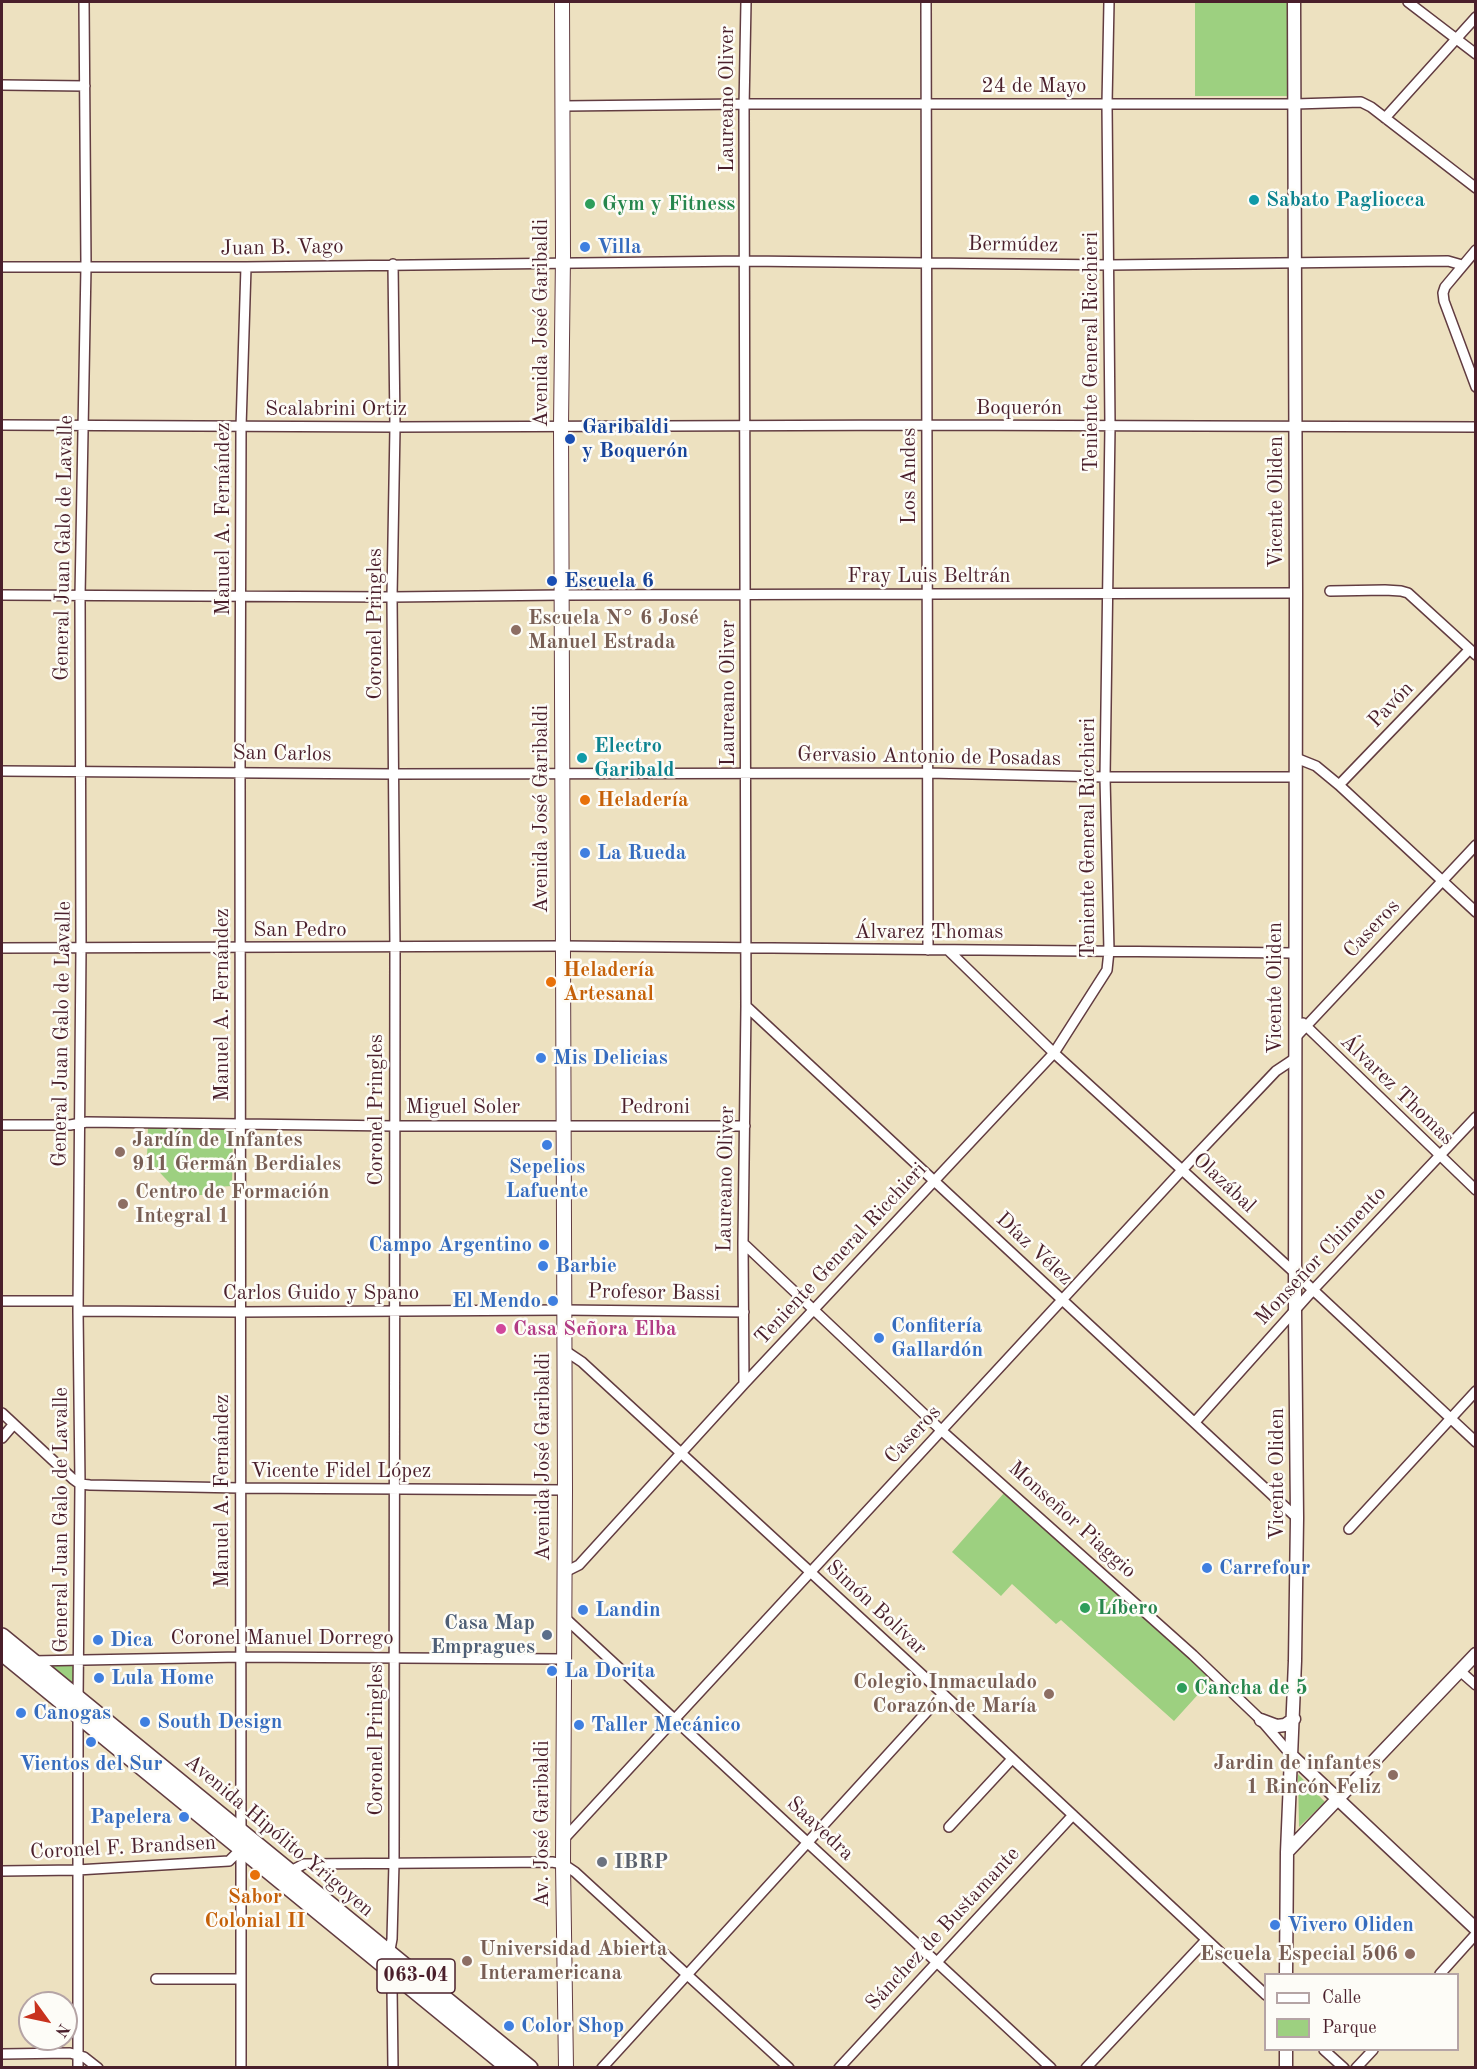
<!DOCTYPE html>
<meta charset="utf-8">
<style>
body{margin:0}
#map{position:relative;width:1477px;height:2069px;overflow:hidden;background:#ede1c0;font-family:"Old Standard TT",serif}
canvas{display:block}
.frame{position:absolute;inset:0;border:3px solid #4a1f2b;pointer-events:none}
.legend{position:absolute;left:1264px;top:1973px;width:195px;height:78px;box-sizing:border-box;background:#fdfcf7;border:2px solid #b5a4a5;margin:0;padding:8px 10px;list-style:none;font-size:18px;color:#4a1f2b}
.legend li{display:flex;align-items:center;gap:12px;height:30px}
.legend b{width:30px;border:2px solid #b5a4a5}
.north{position:absolute;left:18px;top:1991px;width:60px;height:60px;box-sizing:border-box;background:#fdfcf7;border:2px solid #b5a4a5;border-radius:50%;rotate:123deg;font-size:16px;font-weight:700;line-height:24px;text-align:center;color:#4a1f2b}
.north::after{content:'';display:block;margin:auto;width:21px;height:27px;background:#c8321e;clip-path:polygon(50% 0,100% 100%,50% 72%,0 100%)}
</style>
<div id="map">
<canvas width="1477" height="2069"></canvas>
<div class="frame"></div>
<ul class="legend">
<li><b style="height:8px;background:#fff"></b>Calle</li>
<li><b style="height:16px;background:#9dd080"></b>Parque</li>
</ul>
<div class="north">N</div>
</div>
<script>
const ctx = document.querySelector('canvas').getContext('2d');
ctx.lineJoin = 'round';
function fillPath(path, color) {
  ctx.fillStyle = color;
  ctx.fill(path, 'evenodd');
}
function poly(rows) {
  const path = new Path2D();
  for (const r of rows) {
    path.moveTo(r[0], r[1]);
    for (let i = 2; i < r.length; i += 2) path.lineTo(r[i], r[i + 1]);
  }
  return path;
}
function stroke(path, color, width, dash) {
  ctx.strokeStyle = color;
  ctx.lineWidth = width;
  ctx.lineCap = dash ? 'butt' : 'round';
  ctx.setLineDash(dash || []);
  ctx.stroke(path);
}
function drawText(font, color, halo, rows, align = 'center') {
  ctx.font = font + ' "Old Standard TT",serif';
  ctx.lineWidth = 5;
  ctx.setLineDash([]);
  ctx.textBaseline = 'middle';
  ctx.strokeStyle = halo;
  ctx.fillStyle = color;
  for (const [text, x, y, turn = 0] of rows) {
    ctx.save();
    ctx.translate(x, y);
    ctx.rotate((+turn || 0) * Math.PI / 180);
    ctx.textAlign = isNaN(turn) ? turn : align;
    if (halo) ctx.strokeText(text, 0, 0);
    ctx.fillText(text, 0, 0);
    ctx.restore();
  }
}
fillPath(poly([
 [1195,2,1287,2,1287,96,1195,96],
 [148,1126,228,1128,233,1131,232,1186,216,1187,216,1195,181,1195,147,1159],
 [1004,1493,1212,1679,1174,1721,1061,1620,1056,1624,1012,1584,1001,1596,952,1552],
 [77,1659,77,1696,34,1662],
 [1298,1774,1325,1802,1299,1827]
]), '#9dd080');
const minor = poly([
 [926,2,928,950],
 [1408,2,1476,54],
 [2,85,85,86],
 [564,106,744,104,1295,104,1361,102,1371,107,1476,188],
 [1385,118,1476,17],
 [1476,250,1445,287,1443,293,1444,301,1476,387],
 [2,267,246,267,745,261,1109,265,1448,261,1462,265],
 [2,425,395,427,927,425,1476,427],
 [1330,591,1385,590,1401,591,1408,593,1476,655],
 [2,595,392,597,562,595,1296,593],
 [1296,758,1316,766,1339,785,1476,912],
 [2,771,393,774,928,773,1105,777,1295,777],
 [1339,785,1469,650],
 [2,948,563,946,1294,953],
 [949,951,1054,1053,1295,1273,1476,1442],
 [746,1006,1297,1518],
 [1303,1023,1476,1190],
 [1295,1038,1476,845],
 [2,1125,70,1125,87,1122,394,1126,745,1126],
 [743,1243,942,1431,1193,1655,1261,1720,1292,1756],
 [2,1301,78,1301],
 [78,1311,240,1312,564,1310,744,1312],
 [564,1350,582,1362,943,1694,1266,1995],
 [744,1384,743,1243,746,1006,744,108,746,2],
 [2,1413,73,1479,80,1484,90,1485,240,1488,565,1490],
 [1195,1422,1313,1290,1476,1117],
 [2,1438,13,1425],
 [1349,1529,1476,1391],
 [565,1572,579,1565,744,1384,1054,1053,1107,970,1109,951,1105,777,1110,426,1107,104,1109,2],
 [564,1617,1051,2068],
 [32,1661,241,1657,563,1659],
 [1460,1671,1476,1685],
 [78,1699,80,1484,78,1311,81,947,80,596,86,266,84,2],
 [949,1827,1012,1759],
 [241,1833,240,772,241,427,246,267],
 [563,1840,1183,1169,1276,1071,1294,1059],
 [2,1871,77,1870,229,1861,241,1849],
 [287,1873,304,1864,552,1862,563,1864,575,1872,789,2068],
 [389,1955,392,1939,394,1863,395,948,392,597,395,427,393,264],
 [1440,1974,1476,1934],
 [156,1979,241,1979],
 [1324,2050,1344,2068],
 [2,2054,70,2053,84,2057,98,2068],
 [78,2068,78,1713],
 [241,2068,241,1847],
 [393,2068,392,1987,397,1976],
 [602,2068,943,1694],
 [839,2068,1073,1815],
 [1086,2068,1206,1940],
 [1356,2068,1373,2050]
]);
const tertiary = poly([
 [1261,1720,1277,1726,1285,1725,1294,1719],
 [1292,1756,1476,1929],
 [1287,1852,1476,1654],
 [1286,1974,1287,1852,1295,1661,1297,1518,1295,1310,1296,593,1294,2],
 [1286,2050,1286,2068]
]);
const secondary = poly([
 [562,2,563,256,561,426,565,1490,563,1864,566,2068]
]);
const primary = poly([
 [2,1636,530,2068],
 [2,1653,509,2068]
]);
stroke(minor, '#623c41', 12);
stroke(tertiary, '#623c41', 15);
stroke(secondary, '#623c41', 16);
stroke(primary, '#623c41', 18);
stroke(minor, '#fff', 9);
stroke(tertiary, '#fff', 12);
stroke(secondary, '#fff', 14);
stroke(primary, '#fff', 15);
for (const [x, y, r, color] of [
 [1254,200,6,"#0f9aa8"],
 [590,204,6,"#2e9e5b"],
 [585,247,6,"#3f7fe0"],
 [570,439,6,"#1a4fb4"],
 [552,581,6,"#1a4fb4"],
 [516,630,6,"#8d6e63"],
 [582,758,6,"#0f9aa8"],
 [585,800,6,"#e8710a"],
 [585,853,6,"#3f7fe0"],
 [551,982,6,"#e8710a"],
 [541,1058,6,"#3f7fe0"],
 [547,1145,6,"#3f7fe0"],
 [120,1152,6,"#8d6e63"],
 [123,1204,6,"#8d6e63"],
 [544,1245,6,"#3f7fe0"],
 [543,1266,6,"#3f7fe0"],
 [553,1301,6,"#3f7fe0"],
 [501,1329,6,"#d1479c"],
 [879,1338,6,"#3f7fe0"],
 [1207,1568,6,"#3f7fe0"],
 [1085,1608,6,"#2e9e5b"],
 [583,1610,6,"#3f7fe0"],
 [547,1635,6,"#5c6f8a"],
 [98,1640,6,"#3f7fe0"],
 [552,1671,6,"#3f7fe0"],
 [99,1678,6,"#3f7fe0"],
 [1182,1688,6,"#2e9e5b"],
 [1049,1694,6,"#8d6e63"],
 [21,1713,6,"#3f7fe0"],
 [145,1722,6,"#3f7fe0"],
 [579,1725,6,"#3f7fe0"],
 [91,1742,6,"#3f7fe0"],
 [1393,1775,6,"#8d6e63"],
 [184,1817,6,"#3f7fe0"],
 [602,1862,6,"#6b7280"],
 [255,1875,6,"#e8710a"],
 [1275,1925,6,"#3f7fe0"],
 [1410,1954,6,"#8d6e63"],
 [467,1961,6,"#8d6e63"],
 [509,2026,6,"#3f7fe0"]
]) {
  const dot = new Path2D();
  dot.arc(x, y, r, 0, 2 * Math.PI);
  ctx.fillStyle = color;
  ctx.fill(dot);
  stroke(dot, '#fdfcf7', 2);
}
for (const [x, y, w] of [
 [416,1976,78]
]) {
  const box = new Path2D();
  box.roundRect(x - w / 2, y - 17, w, 34, 4.5);
  ctx.fillStyle = '#fdfcf7';
  ctx.fill(box);
  stroke(box, '#4a1f2b', 1.5);
}
drawText('bold 20px', '#4a1f2b', null, [
 ["063-04",416,1976]
]);
drawText('21px', '#4a1f2b', '#fdfcf7', [
 ["24 de Mayo",1034,86],
 ["Laureano Oliver",727,99,-90],
 ["Bermúdez",1013,245,1],
 ["Juan B. Vago",282,248,-1],
 ["Avenida José Garibaldi",541,323,-90],
 ["Teniente General Ricchieri",1091,352,-90],
 ["Boquerón",1019,408],
 ["Scalabrini Ortiz",336,409],
 ["Los Andes",909,476,-90],
 ["Vicente Oliden",1276,502,-90],
 ["Manuel A. Fernández",223,519,-90],
 ["General Juan Galo de Lavalle",64,548,-89],
 ["Fray Luis Beltrán",929,576],
 ["Coronel Pringles",375,624,-90],
 ["Laureano Oliver",728,693,-90],
 ["Pavón",1391,705,-46],
 ["San Carlos",282,754,1],
 ["Gervasio Antonio de Posadas",929,757,1],
 ["Avenida José Garibaldi",541,809,-90],
 ["Teniente General Ricchieri",1088,838,-90],
 ["Caseros",1372,929,-47],
 ["San Pedro",300,930],
 ["Álvarez Thomas",929,932],
 ["Vicente Oliden",1275,988,-90],
 ["Manuel A. Fernández",222,1005,-90],
 ["General Juan Galo de Lavalle",62,1034,-89],
 ["Álvarez Thomas",1397,1090,44],
 ["Miguel Soler",463,1107],
 ["Pedroni",655,1107],
 ["Coronel Pringles",376,1110,-90],
 ["Laureano Oliver",726,1179,-89],
 ["Olazábal",1224,1183,43],
 ["Díaz Vélez",1034,1249,43],
 ["Teniente General Ricchieri",841,1254,-47],
 ["Monseñor Chimento",1321,1256,-47],
 ["Carlos Guido y Spano",321,1293],
 ["Profesor Bassi",654,1293,1],
 ["Caseros",913,1435,-47],
 ["Avenida José Garibaldi",543,1457,-90],
 ["Vicente Fidel López",341,1471],
 ["Vicente Oliden",1277,1474,-90],
 ["Manuel A. Fernández",222,1491,-90],
 ["General Juan Galo de Lavalle",61,1520,-90],
 ["Monseñor Piaggio",1072,1520,42],
 ["Simón Bolívar",876,1608,43],
 ["Coronel Manuel Dorrego",282,1638],
 ["Coronel Pringles",376,1740,-90],
 ["Av. José Garibaldi",542,1824,-90],
 ["Saavedra",820,1829,43],
 ["Avenida Hipólito Yrigoyen",279,1836,40],
 ["Coronel F. Brandsen",123,1848,-3],
 ["Sánchez de Bustamante",943,1929,-47]
]);
drawText('bold 21px', '#0d838f', '#fdfcf7', [
 ["Sabato Pagliocca",1266,200],
 ["Electro",594,746],
 ["Garibald",594,770]
], 'left');
drawText('bold 21px', '#27864d', '#fdfcf7', [
 ["Gym y Fitness",602,204],
 ["Líbero",1097,1608],
 ["Cancha de 5",1194,1688]
], 'left');
drawText('bold 21px', '#366cbe', '#fdfcf7', [
 ["Villa",597,247],
 ["La Rueda",597,853],
 ["Mis Delicias",553,1058],
 ["Sepelios",547,1167,"center"],
 ["Lafuente",547,1191,"center"],
 ["Campo Argentino",532,1245,"right"],
 ["Barbie",555,1266],
 ["El Mendo",541,1301,"right"],
 ["Confitería",891,1326],
 ["Gallardón",891,1350],
 ["Carrefour",1219,1568],
 ["Landin",595,1610],
 ["Dica",110,1640],
 ["La Dorita",564,1671],
 ["Lula Home",111,1678],
 ["Canogas",33,1713],
 ["South Design",157,1722],
 ["Taller Mecánico",591,1725],
 ["Vientos del Sur",91,1764,"center"],
 ["Papelera",172,1817,"right"],
 ["Vivero Oliden",1287,1925],
 ["Color Shop",521,2026]
], 'left');
drawText('bold 21px', '#164399', '#fdfcf7', [
 ["Garibaldi",582,427],
 ["y Boquerón",582,451],
 ["Escuela 6",564,581]
], 'left');
drawText('bold 21px', '#785e54', '#fdfcf7', [
 ["Escuela N° 6 José",528,618],
 ["Manuel Estrada",528,642],
 ["Jardín de Infantes",132,1140],
 ["911 Germán Berdiales",132,1164],
 ["Centro de Formación",135,1192],
 ["Integral 1",135,1216],
 ["Colegio Inmaculado",1037,1682,"right"],
 ["Corazón de María",1037,1706,"right"],
 ["Jardin de infantes",1381,1763,"right"],
 ["1 Rincón Feliz",1381,1787,"right"],
 ["Universidad Abierta",479,1949],
 ["Interamericana",479,1973],
 ["Escuela Especial 506",1398,1954,"right"]
], 'left');
drawText('bold 21px', '#c56008', '#fdfcf7', [
 ["Heladería",597,800],
 ["Heladería",563,970],
 ["Artesanal",563,994],
 ["Sabor",255,1897,"center"],
 ["Colonial II",255,1921,"center"]
], 'left');
drawText('bold 21px', '#b23c85', '#fdfcf7', [
 ["Casa Señora Elba",513,1329]
], 'left');
drawText('bold 21px', '#4e5e75', '#fdfcf7', [
 ["Casa Map",535,1623],
 ["Empragues",535,1647]
], 'right');
drawText('bold 21px', '#5b616d', '#fdfcf7', [
 ["IBRP",614,1862]
], 'left');
</script>
